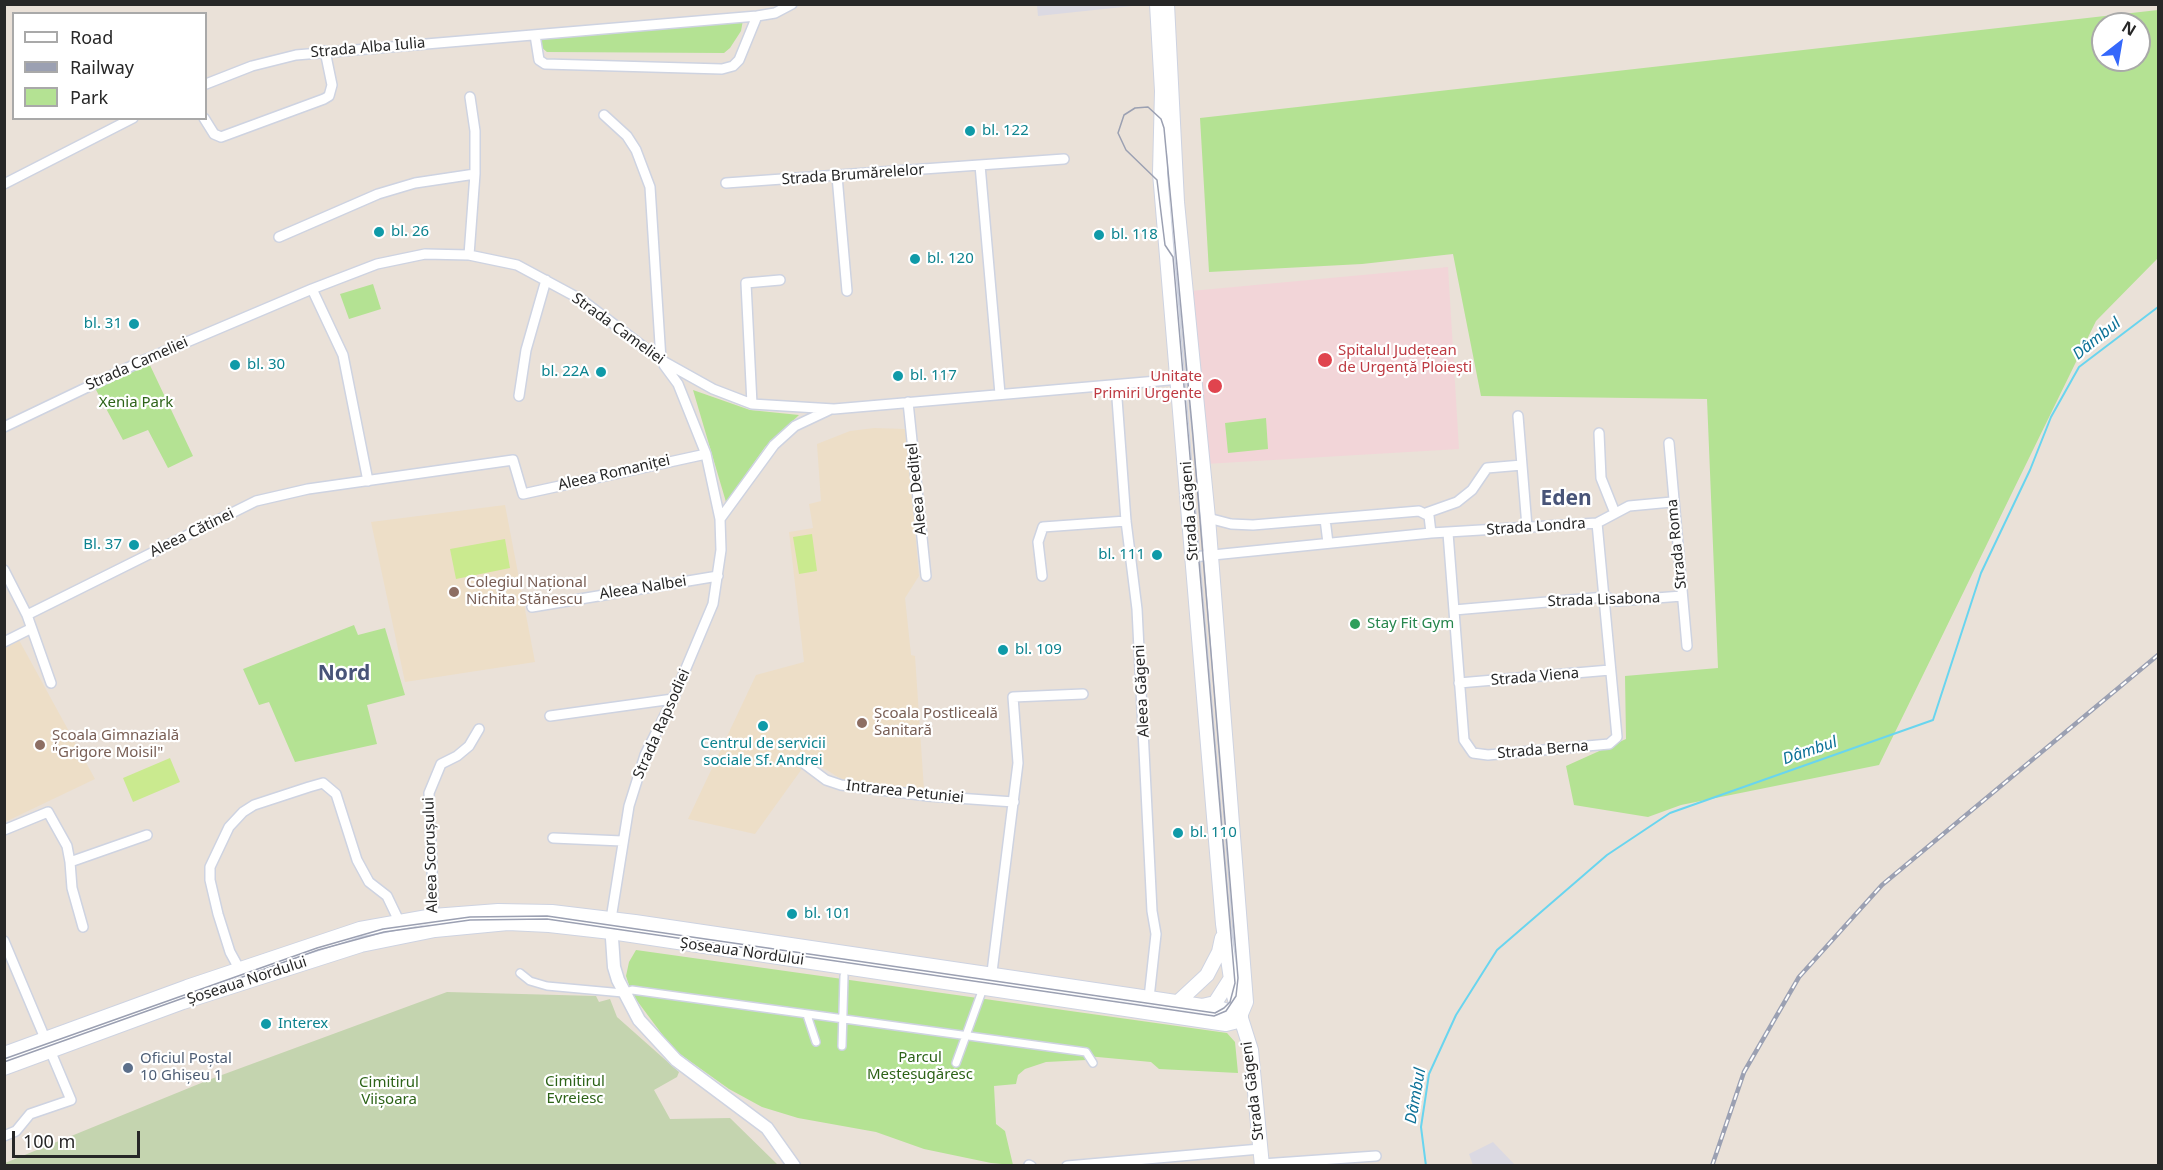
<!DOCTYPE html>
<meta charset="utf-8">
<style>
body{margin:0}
#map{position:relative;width:2163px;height:1170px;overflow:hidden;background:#eae1d8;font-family:"Noto Sans",sans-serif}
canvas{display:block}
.frame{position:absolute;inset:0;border:6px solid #272727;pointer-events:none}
.legend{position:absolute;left:12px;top:12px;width:195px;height:108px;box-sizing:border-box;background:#fff;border:2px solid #a9a9a9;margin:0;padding:8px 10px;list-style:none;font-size:18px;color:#272727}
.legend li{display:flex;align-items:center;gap:12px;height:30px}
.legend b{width:30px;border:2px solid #a9a9a9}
.north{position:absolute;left:2091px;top:12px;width:60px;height:60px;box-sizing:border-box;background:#fff;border:2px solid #a9a9a9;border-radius:50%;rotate:31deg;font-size:16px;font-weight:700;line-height:24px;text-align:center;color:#272727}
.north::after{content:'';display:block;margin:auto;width:21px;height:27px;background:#3568fb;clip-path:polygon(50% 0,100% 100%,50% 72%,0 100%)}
.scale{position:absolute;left:12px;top:1131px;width:128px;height:27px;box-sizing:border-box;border:3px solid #272727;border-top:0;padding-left:8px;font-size:18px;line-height:21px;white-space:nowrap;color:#272727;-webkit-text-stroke:4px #fff;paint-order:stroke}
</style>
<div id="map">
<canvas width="2163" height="1170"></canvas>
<div class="frame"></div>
<ul class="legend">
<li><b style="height:8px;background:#fff"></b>Road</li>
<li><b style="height:8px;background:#9ba0b2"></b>Railway</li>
<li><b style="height:16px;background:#b4e293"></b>Park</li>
</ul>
<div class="north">N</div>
<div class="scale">100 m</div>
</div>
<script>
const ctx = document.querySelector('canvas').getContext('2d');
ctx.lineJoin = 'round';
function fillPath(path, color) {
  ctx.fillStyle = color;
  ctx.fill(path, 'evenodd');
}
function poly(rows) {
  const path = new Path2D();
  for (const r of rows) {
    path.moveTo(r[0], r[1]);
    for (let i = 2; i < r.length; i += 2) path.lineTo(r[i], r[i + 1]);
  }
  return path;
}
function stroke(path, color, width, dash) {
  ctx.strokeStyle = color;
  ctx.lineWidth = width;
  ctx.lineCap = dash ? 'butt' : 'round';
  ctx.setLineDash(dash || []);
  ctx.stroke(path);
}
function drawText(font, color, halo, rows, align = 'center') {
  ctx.font = font + ' "Noto Sans",sans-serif';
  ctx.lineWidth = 4.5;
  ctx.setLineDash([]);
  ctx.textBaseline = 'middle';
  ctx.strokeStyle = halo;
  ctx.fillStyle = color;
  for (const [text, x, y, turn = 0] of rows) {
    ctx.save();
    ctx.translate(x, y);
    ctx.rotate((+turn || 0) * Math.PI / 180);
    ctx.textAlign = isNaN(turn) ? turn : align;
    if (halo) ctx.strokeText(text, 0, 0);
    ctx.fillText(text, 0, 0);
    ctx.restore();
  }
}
fillPath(poly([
 [1151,4,1038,16,1037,5],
 [1493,1142,1515,1165,1473,1165,1469,1154]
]), '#dbd9e2');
fillPath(poly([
 [874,428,906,429,919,576,905,598,911,655,915,656,924,790,846,782,809,759,755,834,688,819,756,675,804,662,789,532,813,528,809,504,821,501,817,444,850,431],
 [505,505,535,662,405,682,371,522],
 [19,640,95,779,5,822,5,648]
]), '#eddec7');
fillPath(poly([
 [1448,267,1459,449,1205,464,1191,291]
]), '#f2d5d8');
fillPath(poly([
 [2158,10,2158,258,2096,321,1879,765,1681,805,1648,817,1574,805,1566,766,1626,739,1625,676,1718,668,1707,399,1481,396,1453,254,1362,264,1209,272,1200,118],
 [2103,24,2139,24,2139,60,2103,60],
 [743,20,741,31,730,48,724,53,547,52,541,47,540,34],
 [373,284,381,309,349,319,340,294],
 [148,361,193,456,168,468,148,430,123,440,95,388],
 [693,390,750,410,799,415,765,447,726,502],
 [1266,418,1268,449,1228,453,1225,423],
 [354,625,358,635,385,628,405,695,367,705,377,744,295,762,269,702,259,705,243,669],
 [636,950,1227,1033,1235,1042,1238,1073,1159,1069,1151,1062,1087,1056,1086,1060,1046,1062,1025,1069,1018,1075,1016,1084,994,1086,996,1124,1005,1131,1013,1165,991,1163,924,1149,876,1132,798,1118,762,1107,729,1089,673,1049,632,994,626,976,629,962]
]), '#b4e293');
fillPath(poly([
 [447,992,596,996,599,1002,610,999,617,1017,679,1072,677,1077,654,1090,670,1119,730,1118,778,1165,5,1165,5,1163,211,1079]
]), '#c4d4af');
fillPath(poly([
 [812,534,817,571,799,574,793,537],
 [505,539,510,568,456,579,450,549],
 [170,758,180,782,133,802,123,778]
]), '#caea8f');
stroke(poly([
 [1426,1166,1421,1127,1429,1074,1456,1015,1497,950,1607,855,1670,813,1933,720,1981,573,2030,470,2051,417,2079,367,2158,307]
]), '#69d5ef', 2);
const pedestrian = poly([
 [520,973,530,981,547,986,623,993,632,990,1086,1052,1093,1063],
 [807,1015,816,1042],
 [842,1046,844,976],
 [956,1063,981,994]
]);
const minor = poly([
 [535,35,539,60,545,64,722,69,733,66,739,60,757,16],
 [206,84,252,66,296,55,757,16,775,13,792,4],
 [604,115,627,136,636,150,650,187,661,360],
 [204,118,214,134,221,137,324,99,329,96,332,85,325,51],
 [980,165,1000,394],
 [837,176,847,291],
 [726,183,1064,159],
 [4,184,133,118],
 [279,237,378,194,415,183,475,174],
 [469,255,475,174,475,131,470,97],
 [312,289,343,355,368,481],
 [1116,385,1126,521,1137,609,1152,911,1156,934,1149,998],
 [519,396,526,350,546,280],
 [908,402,926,576],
 [752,404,746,283,780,280],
 [1518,416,1527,527],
 [4,427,142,361,312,289,377,264,425,254,469,255,517,265,582,300,661,360,713,389,752,404,834,409,1192,378],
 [1599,433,1601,478,1615,513],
 [1669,443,1687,646],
 [1426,513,1457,502,1472,490,1487,468,1522,465],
 [1208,518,1231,524,1253,525,1419,511,1429,516,1431,533],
 [720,519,774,445,795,426,829,410],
 [1325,519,1328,543],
 [1448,533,1464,740,1473,753,1488,755,1609,744,1617,737,1597,523],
 [1193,557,1431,533,1597,523,1629,506,1672,502],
 [4,570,27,615,51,683],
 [1042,576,1038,542,1043,527,1126,521],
 [532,607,718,576],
 [1454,610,1605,597,1617,601,1682,596],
 [27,615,256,501,308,489,513,460,523,494,706,454],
 [4,642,30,629],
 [1459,683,1610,670],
 [550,716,673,699],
 [802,762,826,780,841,785,928,796,1014,802],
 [4,830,48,812,67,846,70,862],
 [553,838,622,841],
 [611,919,629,806,645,755,673,699,713,604,721,550,720,519,706,454,678,384,664,365],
 [434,921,429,793,441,764,457,756,469,746,479,729],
 [83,927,72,888,70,862,147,835],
 [4,941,71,1100,30,1114,16,1131,4,1136],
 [241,972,230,952,218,914,210,880,210,867,229,827,243,812,254,805,309,787,323,783,336,794,357,860,369,882,387,896,399,921],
 [991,980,1018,763,1013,697,1083,694],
 [1262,1164,1376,1156],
 [1029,1165,1031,1166],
 [1067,1166,1260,1149]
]);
const tertiary = poly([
 [611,924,614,967,618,980,639,1020,676,1060,767,1128,794,1166]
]);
const secondary = poly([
 [1157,4,1162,91,1160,173,1223,924,1233,993,1251,1050,1262,1166],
 [1178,1002,1207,975,1219,952,1222,938],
 [1202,1006,1215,1003,1231,978],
 [4,1054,187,987,360,929,433,916,498,911,552,912,635,922,1149,998,1222,1009,1241,1016],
 [4,1068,183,1002,361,945,435,930,508,923,549,925,611,932,1199,1020,1226,1024,1238,1021,1246,1002,1208,518,1177,202,1167,4]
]);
stroke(pedestrian, '#ced3e1', 10);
stroke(minor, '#ced3e1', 12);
stroke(tertiary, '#ced3e1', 15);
stroke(secondary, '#ced3e1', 16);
stroke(pedestrian, '#fff', 7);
stroke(minor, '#fff', 9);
stroke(tertiary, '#fff', 12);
stroke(secondary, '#fff', 14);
stroke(poly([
 [4,1059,317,948,383,929,470,917,547,916,1215,1013,1224,1008,1230,1002,1235,983,1173,257,1165,245,1157,180,1126,150,1118,133,1124,115,1135,108,1148,107,1161,119,1164,128,1193,436,1238,978,1236,996,1226,1011,1214,1016,547,919,470,920,384,932,318,950,4,1062]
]), '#9ba0b2', 1.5);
const rail = poly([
 [1712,1166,1744,1072,1799,977,1882,885,2158,655]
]);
stroke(rail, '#9ba0b2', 4.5);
stroke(rail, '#fff', 2, [7]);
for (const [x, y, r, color] of [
 [970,131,6,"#0f9aa8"],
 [379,232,6,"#0f9aa8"],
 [1099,235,6,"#0f9aa8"],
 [915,259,6,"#0f9aa8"],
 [134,324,6,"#0f9aa8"],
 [1325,360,8,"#e0444e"],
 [235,365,6,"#0f9aa8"],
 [601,372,6,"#0f9aa8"],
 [898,376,6,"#0f9aa8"],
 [1215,386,8,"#e0444e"],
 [134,545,6,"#0f9aa8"],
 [1157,555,6,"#0f9aa8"],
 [454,592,6,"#8d6e63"],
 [1355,624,6,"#2e9e5b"],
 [1003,650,6,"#0f9aa8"],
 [862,723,6,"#8d6e63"],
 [763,726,6,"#0f9aa8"],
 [40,745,6,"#8d6e63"],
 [1178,833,6,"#0f9aa8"],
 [792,914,6,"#0f9aa8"],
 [266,1024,6,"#0f9aa8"],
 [128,1068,6,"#5c6f8a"]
]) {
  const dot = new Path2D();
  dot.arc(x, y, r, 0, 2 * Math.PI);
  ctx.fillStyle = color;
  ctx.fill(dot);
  stroke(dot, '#fff', 2);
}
drawText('15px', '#272727', '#fff', [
 ["Strada Alba Iulia",368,48,-5],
 ["Strada Brumărelelor",853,175,-4],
 ["Strada Cameliei",618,329,36],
 ["Strada Cameliei",137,364,-24],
 ["Aleea Romaniței",614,473,-13],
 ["Aleea Dedițel",917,489,-96],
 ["Strada Găgeni",1190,511,-94],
 ["Strada Londra",1536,527,-4],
 ["Aleea Cătinei",192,533,-26],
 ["Strada Roma",1677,544,-96],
 ["Aleea Nalbei",643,588,-9],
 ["Strada Lisabona",1604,600,-2],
 ["Strada Viena",1535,677,-5],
 ["Aleea Găgeni",1142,691,-93],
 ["Strada Rapsodiei",662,724,-66],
 ["Strada Berna",1543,750,-5],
 ["Intrarea Petuniei",905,792,6],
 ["Aleea Scorușului",431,855,-92],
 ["Șoseaua Nordului",742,952,8],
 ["Șoseaua Nordului",247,981,-18],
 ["Strada Găgeni",1253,1091,-97]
]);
drawText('15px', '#0d838f', '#fff', [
 ["bl. 122",982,131],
 ["bl. 26",391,232],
 ["bl. 118",1111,235],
 ["bl. 120",927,259],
 ["bl. 31",122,324,"right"],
 ["bl. 30",247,365],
 ["bl. 22A",589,372,"right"],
 ["bl. 117",910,376],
 ["Bl. 37",122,545,"right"],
 ["bl. 111",1145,555,"right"],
 ["bl. 109",1015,650],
 ["Centrul de servicii",763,744,"center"],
 ["sociale Sf. Andrei",763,761,"center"],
 ["bl. 110",1190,833],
 ["bl. 101",804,914],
 ["Interex",278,1024]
], 'left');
drawText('15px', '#be3a42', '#fff', [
 ["Spitalul Județean",1338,351],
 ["de Urgență Ploiești",1338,368],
 ["Unitate",1202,377,"right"],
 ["Primiri Urgente",1202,394,"right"]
], 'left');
drawText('15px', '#2d6318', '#fff', [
 ["Xenia Park",136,403],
 ["Parcul",920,1058],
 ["Meșteșugăresc",920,1075],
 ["Cimitirul",575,1082],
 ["Evreiesc",575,1099],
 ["Cimitirul",389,1083],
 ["Viișoara",389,1100]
]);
drawText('15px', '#785e54', '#fff', [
 ["Colegiul Național",466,583],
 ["Nichita Stănescu",466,600],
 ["Școala Postliceală",874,714],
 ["Sanitară",874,731],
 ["Școala Gimnazială",52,736],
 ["\"Grigore Moisil\"",52,753]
], 'left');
drawText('15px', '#27864d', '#fff', [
 ["Stay Fit Gym",1367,624]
], 'left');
drawText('15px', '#4e5e75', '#fff', [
 ["Oficiul Poștal",140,1059],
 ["10 Ghișeu 1",140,1076]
], 'left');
drawText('italic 16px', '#0c7197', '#fff', [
 ["Dâmbul",2097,339,-39],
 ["Dâmbul",1810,751,-19],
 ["Dâmbul",1416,1096,-80]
]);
drawText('bold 21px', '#485478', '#fff', [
 ["Eden",1566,499],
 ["Nord",344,674]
]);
</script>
